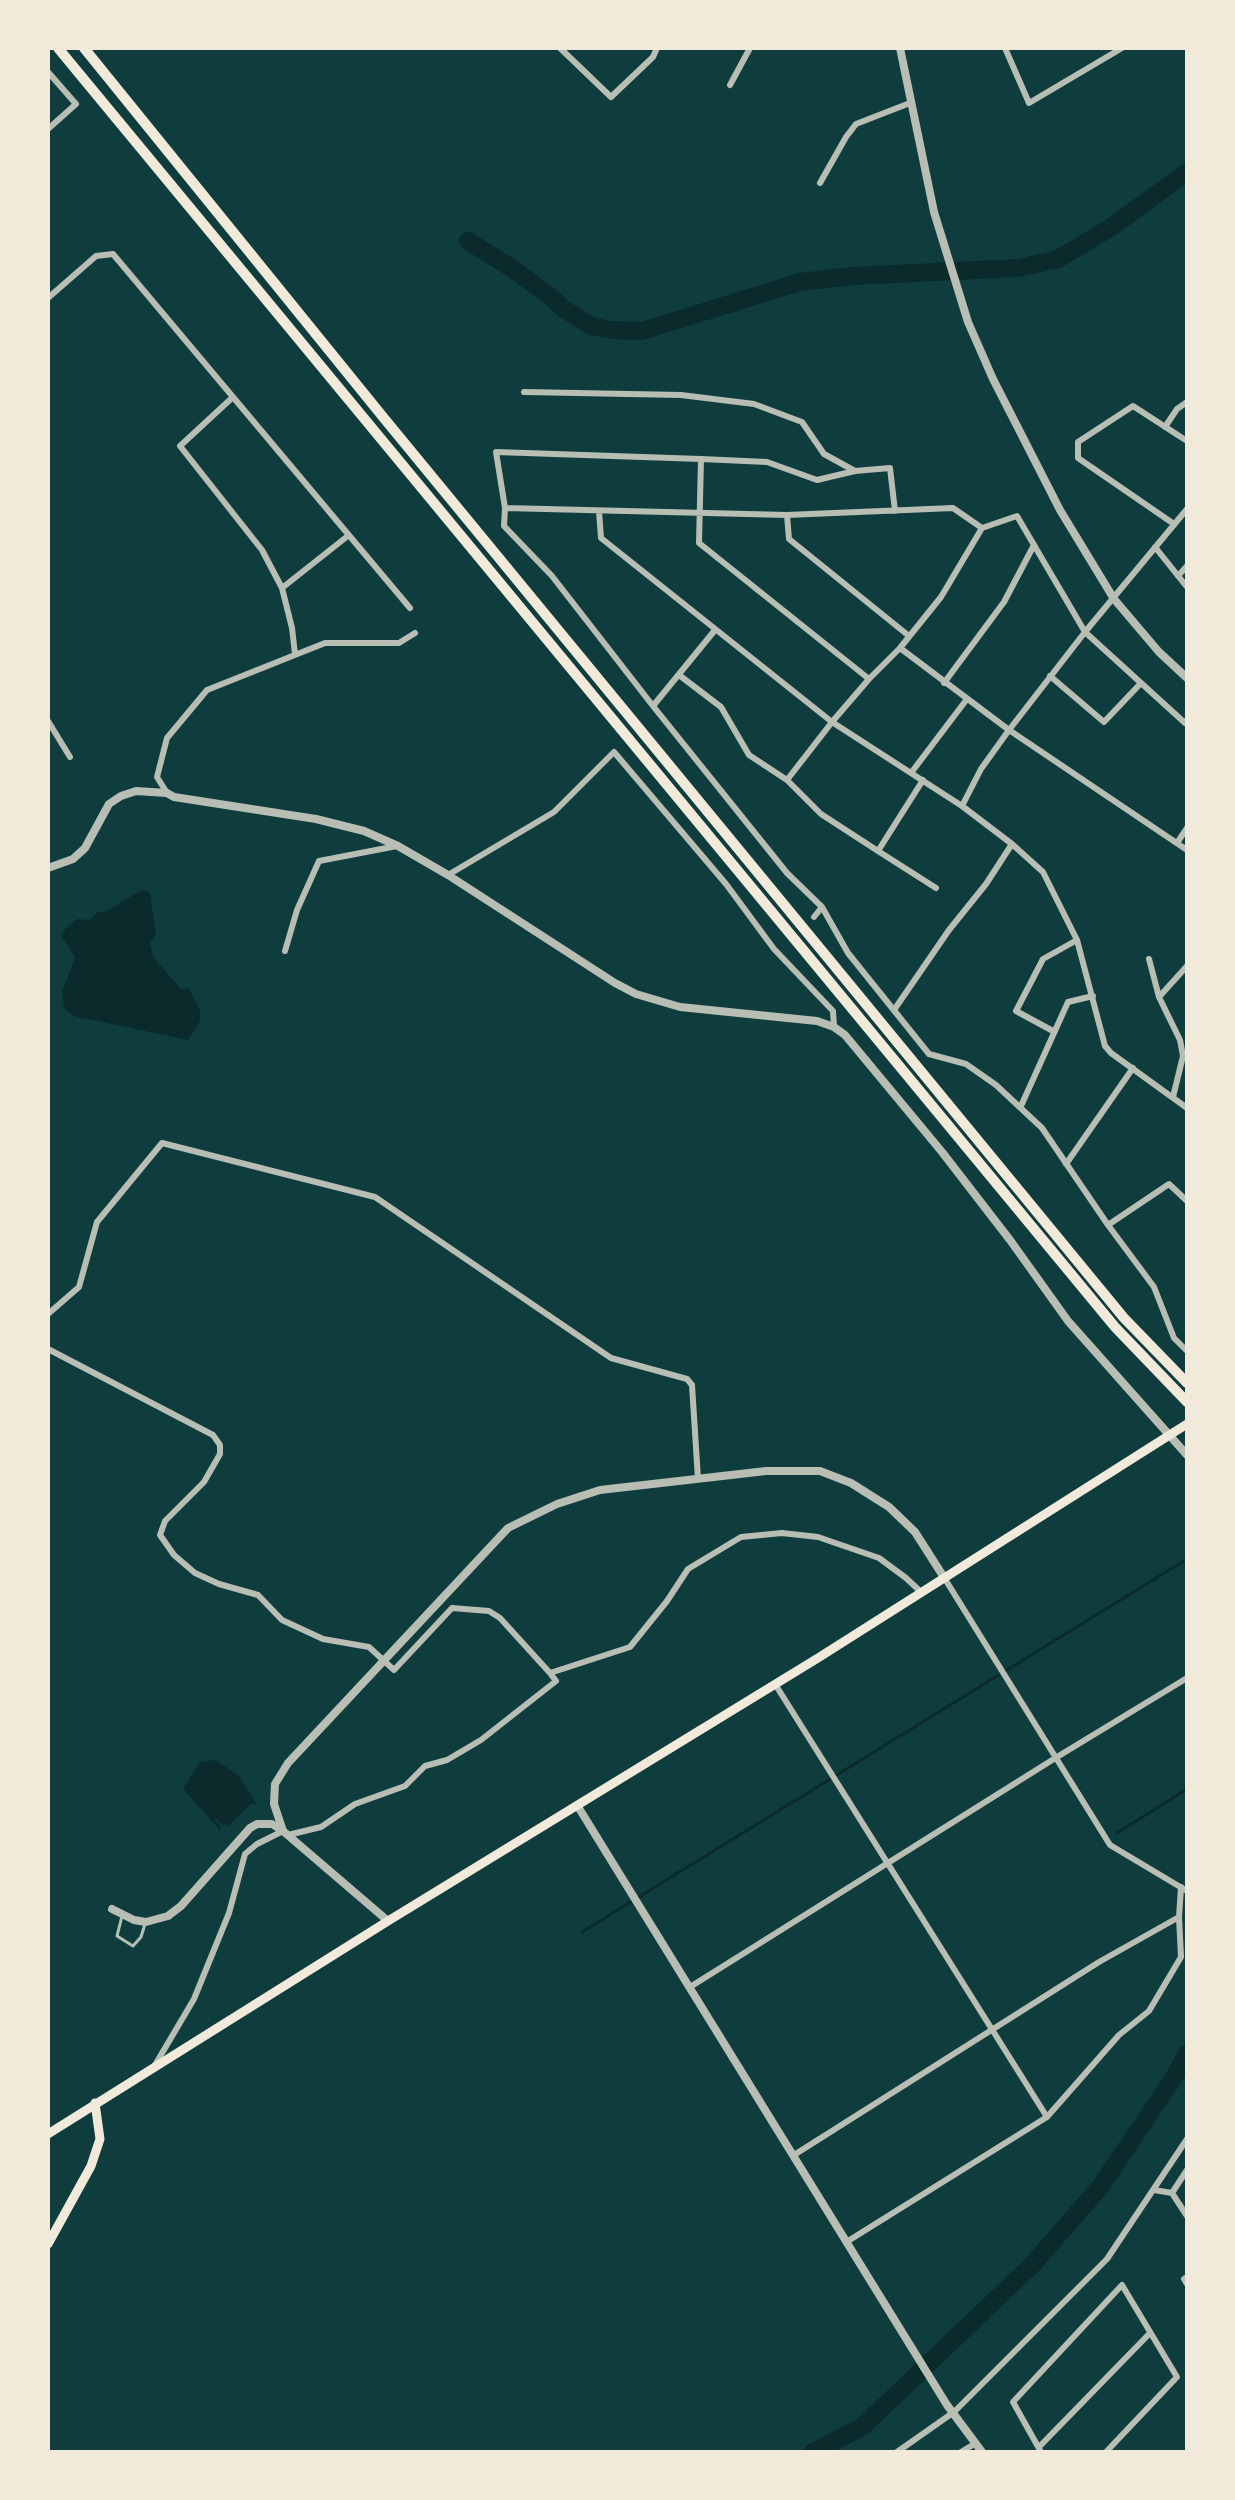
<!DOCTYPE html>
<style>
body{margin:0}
#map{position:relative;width:1235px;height:2500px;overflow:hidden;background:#0f3d3e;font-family:"IBM Plex Serif",serif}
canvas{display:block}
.frame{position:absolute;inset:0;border:50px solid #f1e9da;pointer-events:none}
</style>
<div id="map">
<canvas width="1235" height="2500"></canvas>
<div class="frame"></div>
</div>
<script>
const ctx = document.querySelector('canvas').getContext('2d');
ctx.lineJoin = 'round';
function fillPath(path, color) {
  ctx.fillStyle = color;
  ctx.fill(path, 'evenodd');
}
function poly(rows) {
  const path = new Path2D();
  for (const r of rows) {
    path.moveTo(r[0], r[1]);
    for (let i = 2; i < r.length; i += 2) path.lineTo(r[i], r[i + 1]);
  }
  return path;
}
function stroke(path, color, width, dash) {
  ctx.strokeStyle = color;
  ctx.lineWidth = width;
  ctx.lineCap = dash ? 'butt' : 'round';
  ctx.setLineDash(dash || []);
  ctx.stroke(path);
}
fillPath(poly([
 [142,890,150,893,156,935,150,943,154,958,181,989,189,988,200,1011,200,1021,188,1040,74,1016,64,1008,62,992,75,957,62,937,65,929,77,919,90,920,97,912,105,912],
 [215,1760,239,1776,257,1805,251,1804,228,1826,226,1824,223,1826,216,1818,214,1819,222,1828,220,1830,183,1789,200,1762]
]), '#0a2a2b');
stroke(poly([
 [1117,1833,1187,1789],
 [582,1932,1187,1559]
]), '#0a2a2b', 3);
stroke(poly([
 [468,241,510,267,551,297,564,309,591,326,611,330,642,331,800,282,853,276,1018,268,1058,259,1110,228,1187,172],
 [813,2452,862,2427,1033,2264,1100,2187,1173,2079,1187,2053]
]), '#0a2a2b', 18);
stroke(poly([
 [122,1916,117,1936,133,1946,141,1937,145,1924]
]), '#b8beb3', 3);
stroke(poly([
 [560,48,611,97,653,57,657,48],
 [1005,48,1029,103,1122,48],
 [48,72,76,104,48,129],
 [730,85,750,48],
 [820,183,846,137,856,124,910,103],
 [48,298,96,256,113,254,410,608],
 [524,392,681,395,754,404,802,422,824,454,855,471],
 [233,397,180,446,262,550,282,588,292,628,295,654],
 [1165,427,1177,409,1187,402],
 [701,459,767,462,817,480,855,471,890,468,895,511],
 [505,508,787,515,953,508,982,528,1017,516,1085,632,1185,723,1187,720],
 [599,511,601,538,832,722,869,679,900,648,941,597,982,528],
 [787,515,789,539,909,636],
 [1174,524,1078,458,1078,442,1133,406,1187,441],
 [1155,547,1187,587],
 [1178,576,1187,566],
 [282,588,349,535],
 [900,648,1009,730,1187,850],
 [679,675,721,707,749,755,787,780,821,814,878,851,923,780],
 [1050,676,1104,722,1141,683],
 [869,679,699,543,701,459,496,452,505,508,504,526,552,576,653,706,787,873,822,907,848,953,929,1054,966,1064,996,1085,1042,1128,1108,1225,1154,1287,1174,1338,1187,1351],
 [944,683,1004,602,1034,545],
 [653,706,715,630],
 [48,721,70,757],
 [911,773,967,699],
 [787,780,832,722,962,806,1012,844,1043,872,1077,940,1105,1046,1111,1053,1187,1108],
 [167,793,157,777,167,738,207,690,325,643,399,643,415,633],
 [962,806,981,769,1009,730,1085,632,1187,509],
 [1177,843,1187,828],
 [878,851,936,888],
 [448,875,554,812,614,752,726,884,774,949,833,1011,834,1027],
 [814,917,822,907],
 [285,951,297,910,319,861,397,846],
 [1149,959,1159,997,1180,1040,1183,1056,1173,1097],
 [1159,997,1187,966],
 [894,1010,949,930,986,884,1012,844],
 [1053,1031,1016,1011,1043,959,1077,940],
 [1021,1106,1068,1002,1093,996],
 [1066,1164,1133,1068],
 [1108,1225,1169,1184,1187,1201],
 [48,1314,79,1287,97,1222,162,1143,375,1197,611,1358,687,1379,692,1385,698,1479],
 [48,1349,213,1435,220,1445,220,1454,204,1482,165,1521,160,1535,174,1555,195,1573,219,1584,258,1595,282,1620,323,1639,369,1647,394,1670,452,1608,489,1611,500,1618,550,1673,630,1647,667,1601,688,1569,741,1537,782,1533,818,1537,879,1558,906,1578,921,1592],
 [945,1579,1110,1845,1187,1891],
 [775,1684,1047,2117],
 [288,1835,321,1827,355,1804,405,1786,425,1766,447,1760,481,1740,556,1681,550,1673],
 [690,1987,1057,1757,1187,1678],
 [155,2065,194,1999,229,1913,245,1854,257,1844,283,1831],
 [794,2155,1099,1962,1179,1917,1181,1887],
 [1154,2190,1172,2193,1187,2216],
 [1172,2193,1187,2170],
 [848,2241,1047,2117,1119,2035,1149,2011,1181,1957,1179,1917],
 [1187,2277,1184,2279,1187,2284],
 [1040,2446,1150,2333],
 [897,2452,954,2412,1107,2259,1187,2139],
 [961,2452,976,2443],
 [1041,2452,1013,2402,1122,2285,1177,2377,1106,2452]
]), '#b8beb3', 6);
stroke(poly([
 [900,48,934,212,968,322,993,379,1060,510,1114,599,1159,652,1187,678],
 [48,868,73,859,85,848,109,804,121,796,136,791,167,793,174,797,316,819,364,831,398,846,448,875,615,983,636,994,680,1007,817,1021,834,1027,845,1035,942,1152,1010,1240,1068,1321,1187,1455],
 [577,1805,947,2405,982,2452],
 [283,1831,274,1804,275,1784,288,1763,508,1528,557,1504,600,1490,766,1471,820,1471,851,1483,889,1507,915,1532,945,1579],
 [112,1909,134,1920,146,1922,168,1916,181,1906,250,1828,257,1824,272,1824,283,1831,388,1921]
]), '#b8beb3', 8);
stroke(poly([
 [48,2134,388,1921,818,1658,1187,1424],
 [48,2244,91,2166,100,2139,95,2103]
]), '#f1e9da', 9);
stroke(poly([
 [58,48,1115,1327,1187,1402],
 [84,48,383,417,1124,1318,1187,1383]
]), '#f1e9da', 10);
</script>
